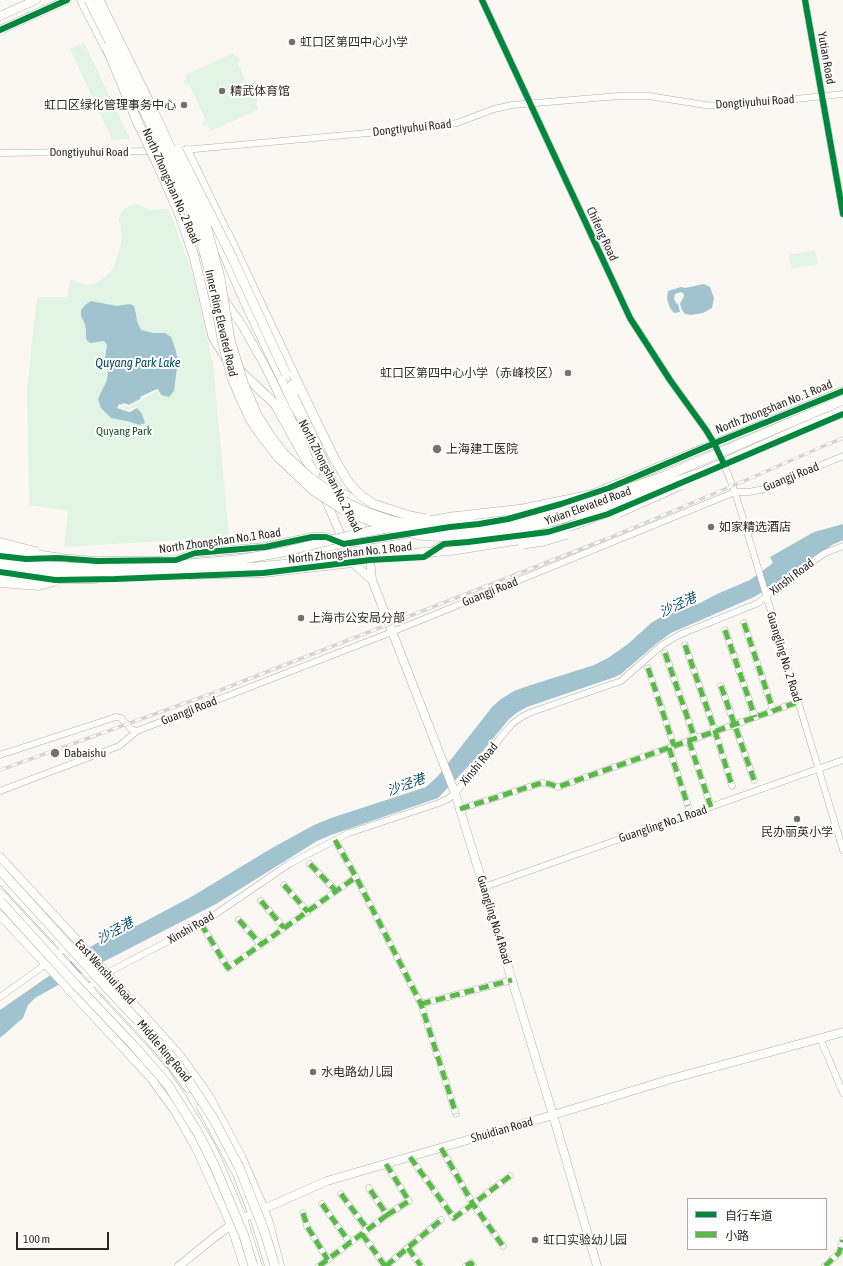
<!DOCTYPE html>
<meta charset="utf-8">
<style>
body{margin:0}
#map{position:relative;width:843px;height:1266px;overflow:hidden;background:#fbf8f4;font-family:"Asap Condensed","Noto Sans SC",sans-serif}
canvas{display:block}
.legend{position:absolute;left:687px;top:1198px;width:140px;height:52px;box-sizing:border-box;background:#fff;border:1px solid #aba9a7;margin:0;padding:5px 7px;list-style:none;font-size:12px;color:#2e2822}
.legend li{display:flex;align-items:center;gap:8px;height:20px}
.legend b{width:20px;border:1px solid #aba9a7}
.scale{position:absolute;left:16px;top:1232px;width:93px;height:18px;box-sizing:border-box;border:2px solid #2e2822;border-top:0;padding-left:5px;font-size:12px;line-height:14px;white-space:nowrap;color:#2e2822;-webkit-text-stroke:3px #fff;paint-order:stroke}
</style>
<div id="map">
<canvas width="843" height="1266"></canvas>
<ul class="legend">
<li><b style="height:5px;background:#00873e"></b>自行车道</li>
<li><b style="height:5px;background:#58b947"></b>小路</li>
</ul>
<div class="scale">100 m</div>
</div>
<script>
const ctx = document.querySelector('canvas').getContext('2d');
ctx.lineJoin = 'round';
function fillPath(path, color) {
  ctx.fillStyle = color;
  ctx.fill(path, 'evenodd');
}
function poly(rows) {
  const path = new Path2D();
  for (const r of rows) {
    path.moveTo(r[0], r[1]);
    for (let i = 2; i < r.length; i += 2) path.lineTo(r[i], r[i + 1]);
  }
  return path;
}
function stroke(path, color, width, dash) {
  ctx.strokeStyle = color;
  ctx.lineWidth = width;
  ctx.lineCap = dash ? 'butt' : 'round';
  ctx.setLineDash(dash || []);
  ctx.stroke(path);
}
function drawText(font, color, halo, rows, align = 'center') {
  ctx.font = font + ' "Asap Condensed","Noto Sans SC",sans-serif';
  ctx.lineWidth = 4;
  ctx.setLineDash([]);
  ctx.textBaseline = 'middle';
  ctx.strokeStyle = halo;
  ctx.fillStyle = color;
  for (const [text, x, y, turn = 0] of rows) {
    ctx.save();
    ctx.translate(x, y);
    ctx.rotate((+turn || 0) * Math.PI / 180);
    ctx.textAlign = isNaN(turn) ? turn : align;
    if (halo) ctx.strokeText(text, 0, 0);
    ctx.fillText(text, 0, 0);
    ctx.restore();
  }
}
fillPath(poly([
 [84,42,130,139,112,140,70,49],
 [233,53,235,57,238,56,240,60,237,62,254,98,256,97,258,101,256,103,259,109,211,131,207,125,204,126,202,122,205,119,189,84,186,85,183,81,187,79,185,75],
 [137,204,150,210,169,209,193,275,213,363,229,537,64,547,68,511,29,505,27,388,37,297,67,297,71,279,78,283,87,285,96,283,104,278,113,269,118,254,122,237,119,219,122,211,129,206],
 [815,250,818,264,792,269,789,255]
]), '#e2f4e4');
fillPath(poly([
 [704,284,710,287,714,298,712,308,703,313,691,315,685,314,682,310,680,304,684,296,683,293,680,292,675,294,674,299,676,303,678,304,680,312,674,313,670,308,667,299,668,291,681,287,685,288],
 [91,301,117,306,130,304,134,306,136,314,137,321,141,330,153,333,165,333,171,337,175,348,178,360,174,391,169,397,161,395,158,389,129,405,123,403,122,406,118,405,118,408,129,412,137,408,142,414,145,423,140,425,127,421,111,418,101,408,98,399,107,380,108,371,105,358,107,345,104,341,90,343,86,339,86,329,84,322,81,316,81,310,85,305],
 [843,524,843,540,832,545,777,583,754,597,671,633,656,644,621,674,615,677,527,707,518,712,509,719,483,751,438,798,331,835,317,841,216,904,60,984,35,998,28,1005,23,1018,0,1038,0,1010,95,944,140,924,191,897,272,848,314,825,334,817,426,787,438,776,492,707,501,699,514,691,525,687,594,665,608,658,628,644,651,623,659,618,698,604,717,594,750,580,773,563,770,557,814,532]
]), '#a1c3d0');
fillPath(poly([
 [157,389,162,397,159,396,157,391,130,407,124,406,123,407,120,407,129,410,136,407,138,407,130,412,117,408,119,404,122,405,123,403,129,405,141,399,140,397]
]), '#fbf8f4');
const minor = poly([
 [482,0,630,318,670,380,706,430,714,443,724,464,735,492,843,850],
 [805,0,843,214],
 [184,150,433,127,457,123,494,109,512,105,619,96,649,96,705,105,722,106,739,105,843,94],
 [0,153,154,151],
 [744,623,773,710],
 [725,630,755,717],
 [685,645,715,731,732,786],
 [665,653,695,739],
 [648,668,674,746],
 [721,686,754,780],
 [689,741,711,807],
 [669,748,688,806],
 [0,755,116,717,121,718,131,729,137,731],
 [0,791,119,746,137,731,392,632,735,492,749,492,764,489,843,456],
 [460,809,541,783,550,784,558,787,798,702],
 [335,840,356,877,421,1004,456,1114],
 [310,864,336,891],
 [284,885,308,912],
 [484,887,843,760],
 [261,901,284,928],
 [239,920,261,945],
 [201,924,228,968,356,877],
 [84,989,96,983,107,973,201,924,289,864,349,833,439,803,448,799,455,793,511,725,520,718,529,713,621,681,662,645,679,635,758,603,813,561,825,553,843,546],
 [0,997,46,964,67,946],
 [421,1004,512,980],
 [820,1038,843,1093],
 [441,1148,473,1204,503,1246],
 [410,1157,454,1218,510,1176],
 [386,1164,409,1201,387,1215],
 [341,1194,368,1230],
 [322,1204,350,1243],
 [303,1213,307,1226,328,1260],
 [362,1234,385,1266],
 [408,1248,421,1266],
 [319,1266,387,1215,369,1188],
 [386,1266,441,1220],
 [466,1266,471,1263,473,1266],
 [825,1266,839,1253,843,1240]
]);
const major = poly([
 [81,0,108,53],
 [0,16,36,0],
 [0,30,67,0],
 [136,108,157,151,190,222,200,251],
 [187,150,227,233],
 [207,216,244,301,295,408,317,446,332,480,339,491,370,560,372,580,455,793,553,1115,597,1266],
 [223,298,242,325,265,366,297,431,308,457],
 [339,491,378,512,382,514],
 [590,495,843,391],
 [324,496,353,563,372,580],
 [515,517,552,507],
 [465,520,484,518,508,519],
 [0,542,35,551],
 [302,551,411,533],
 [430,553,444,544,468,542,517,536],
 [0,556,26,559,58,558,97,561,150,561,176,560,195,553,265,547,312,537,326,537,336,541],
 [314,558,349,553,352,554],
 [0,572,35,577],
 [190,575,263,573,352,563],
 [50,579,95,579],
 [0,583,39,586,54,582],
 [0,857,76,939,182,1058,209,1096,242,1158,264,1209,269,1223,280,1266],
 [0,879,148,1038,169,1062,188,1088],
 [0,893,148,1053,164,1071,183,1099,210,1144,220,1165,243,1219,258,1266],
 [0,915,150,1077,175,1111,196,1148,231,1225,244,1266],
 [201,1107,237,1174,256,1223,269,1266],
 [179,1266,216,1236,231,1225,250,1215,327,1181,553,1115,671,1079,843,1032]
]);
const highway = poly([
 [227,233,302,392],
 [199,277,213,337,226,358],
 [237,368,275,404,305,458,315,474],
 [292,385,305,412,317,446],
 [741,455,843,409],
 [0,549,58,558],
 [0,577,25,580,55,580]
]);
stroke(minor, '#b1ada8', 7);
stroke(major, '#b1ada8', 9);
stroke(highway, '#b1ada8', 10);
stroke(minor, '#fefefd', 6);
stroke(major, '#fefefd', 8);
stroke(highway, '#fefefd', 9);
const rail = poly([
 [0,770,213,693,609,538,751,478,826,445,843,438]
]);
stroke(rail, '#d6d4d4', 3.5);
stroke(rail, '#fff', 2, [6]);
const highwayBridge = poly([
 [89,0,158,139,185,197,197,225,210,274,223,344,232,378,241,399,250,419,263,438,278,457,314,491,342,509,363,518,393,529,426,536,466,537,502,533,547,523,613,503,700,473,741,455],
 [99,0,152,108,206,225,220,278,230,340,244,385,257,415,269,434,283,453,309,477,343,501,369,513,390,520,419,527,449,530,476,528,507,523,568,509,665,476,843,400],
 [107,48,137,121,156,161,179,213,193,253,199,277],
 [178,150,231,255,286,374],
 [302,392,335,460,349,483,359,494,373,504,410,516,426,519],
 [618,513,681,485],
 [443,522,472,523],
 [413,524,452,517,523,509,595,494],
 [523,544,544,541,567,534],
 [0,560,19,563,68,567,151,567,237,560,283,552,360,533,388,528],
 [0,567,37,572,105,576,243,568,454,550,517,540,563,529,623,506],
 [0,870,107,988,160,1044,178,1065,198,1095,213,1118,239,1167,264,1230,275,1266],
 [0,901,76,985,134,1046,168,1085,198,1133,215,1167,244,1236,253,1266]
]);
stroke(highwayBridge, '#b1ada8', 10, []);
stroke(highwayBridge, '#fefefd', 9);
stroke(poly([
 [744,623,773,710],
 [725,630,755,717],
 [685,645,715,731,732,786],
 [665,653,695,739],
 [648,668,674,746],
 [721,686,754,780],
 [689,741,711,807],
 [669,748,688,806],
 [460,809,541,783,550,784,558,787,798,702],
 [335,840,356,877,421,1004,456,1114],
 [310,864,336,891],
 [284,885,308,912],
 [261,901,284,928],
 [239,920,261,945],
 [201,924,228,968,356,877],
 [421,1004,512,980],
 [441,1148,473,1204,503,1246],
 [410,1157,454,1218,510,1176],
 [386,1164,409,1201,387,1215],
 [341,1194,368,1230],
 [322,1204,350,1243],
 [303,1213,307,1226,328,1260],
 [362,1234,385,1266],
 [408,1248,421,1266],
 [319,1266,387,1215,369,1188],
 [386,1266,441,1220],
 [466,1266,471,1263,473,1266],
 [825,1266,839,1253,843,1240]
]), '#58b947', 5, [10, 5]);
stroke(poly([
 [482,0,630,318,670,380,706,430,714,443,724,464],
 [805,0,843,214],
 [0,30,67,0],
 [0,556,26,559,58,558,97,561,176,560,195,553,265,547,312,537,326,537,344,544,450,527,479,524,508,519,561,504,609,488,720,441,843,391],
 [0,572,55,580,115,579,263,573,370,560,424,557,444,544,468,542,548,532,608,514,843,414]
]), '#00873e', 6);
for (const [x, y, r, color] of [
 [292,42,4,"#76716c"],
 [222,91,4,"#76716c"],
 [184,105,4,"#76716c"],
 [568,373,4,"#76716c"],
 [437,449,5,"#76716c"],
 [711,527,4,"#76716c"],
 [301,618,4,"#76716c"],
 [55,753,5,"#76716c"],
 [797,819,4,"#76716c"],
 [313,1072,4,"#76716c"],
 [535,1240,4,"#76716c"]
]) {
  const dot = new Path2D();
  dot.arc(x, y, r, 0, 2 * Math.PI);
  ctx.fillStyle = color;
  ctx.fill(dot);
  stroke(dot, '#fff', 1.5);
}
drawText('12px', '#2e2822', '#fff', [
 ["虹口区第四中心小学",300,42],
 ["精武体育馆",230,91],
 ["虹口区绿化管理事务中心",176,105,"right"],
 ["虹口区第四中心小学（赤峰校区）",560,373,"right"],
 ["上海建工医院",446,449],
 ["如家精选酒店",719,527],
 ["上海市公安局分部",309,618],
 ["Dabaishu",64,753],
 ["民办丽英小学",797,832,"center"],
 ["水电路幼儿园",321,1072],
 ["虹口实验幼儿园",543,1240]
], 'left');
drawText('12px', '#2e2822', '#fff', [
 ["Yutian Road",826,58,80],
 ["Dongtiyuhui Road",755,102,-4],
 ["Dongtiyuhui Road",412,128,-6],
 ["Dongtiyuhui Road",89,152],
 ["North Zhongshan No. 2 Road",171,186,66],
 ["Chifeng Road",602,234,65],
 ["Inner Ring Elevated Road",221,323,77],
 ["North Zhongshan No. 1 Road",774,407,-22],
 ["North Zhongshan No. 2 Road",330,476,63],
 ["Guangji Road",791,477,-22],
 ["Yixian Elevated Road",588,506,-20],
 ["North Zhongshan No.1 Road",220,541,-8],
 ["North Zhongshan No. 1 Road",350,553,-6],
 ["Xinshi Road",792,577,-37],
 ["Guangji Road",490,592,-22],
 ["Guangling No. 2 Road",784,657,73],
 ["Guangji Road",189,711,-21],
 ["Xinshi Road",479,764,-50],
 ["Guangling No.1 Road",663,824,-19],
 ["Guangling No.4 Road",494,920,73],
 ["Xinshi Road",191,928,-30],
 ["East Wenshui Road",105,972,48],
 ["Middle Ring Road",164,1051,50],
 ["Shuidian Road",502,1130,-16]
]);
drawText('12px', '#16552f', '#fff', [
 ["Quyang Park",124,431]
]);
drawText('italic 13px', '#0b5066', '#fff', [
 ["Quyang Park Lake",138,363],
 ["沙泾港",678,605,-25],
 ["沙泾港",406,785,-20],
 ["沙泾港",115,931,-29]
]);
</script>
